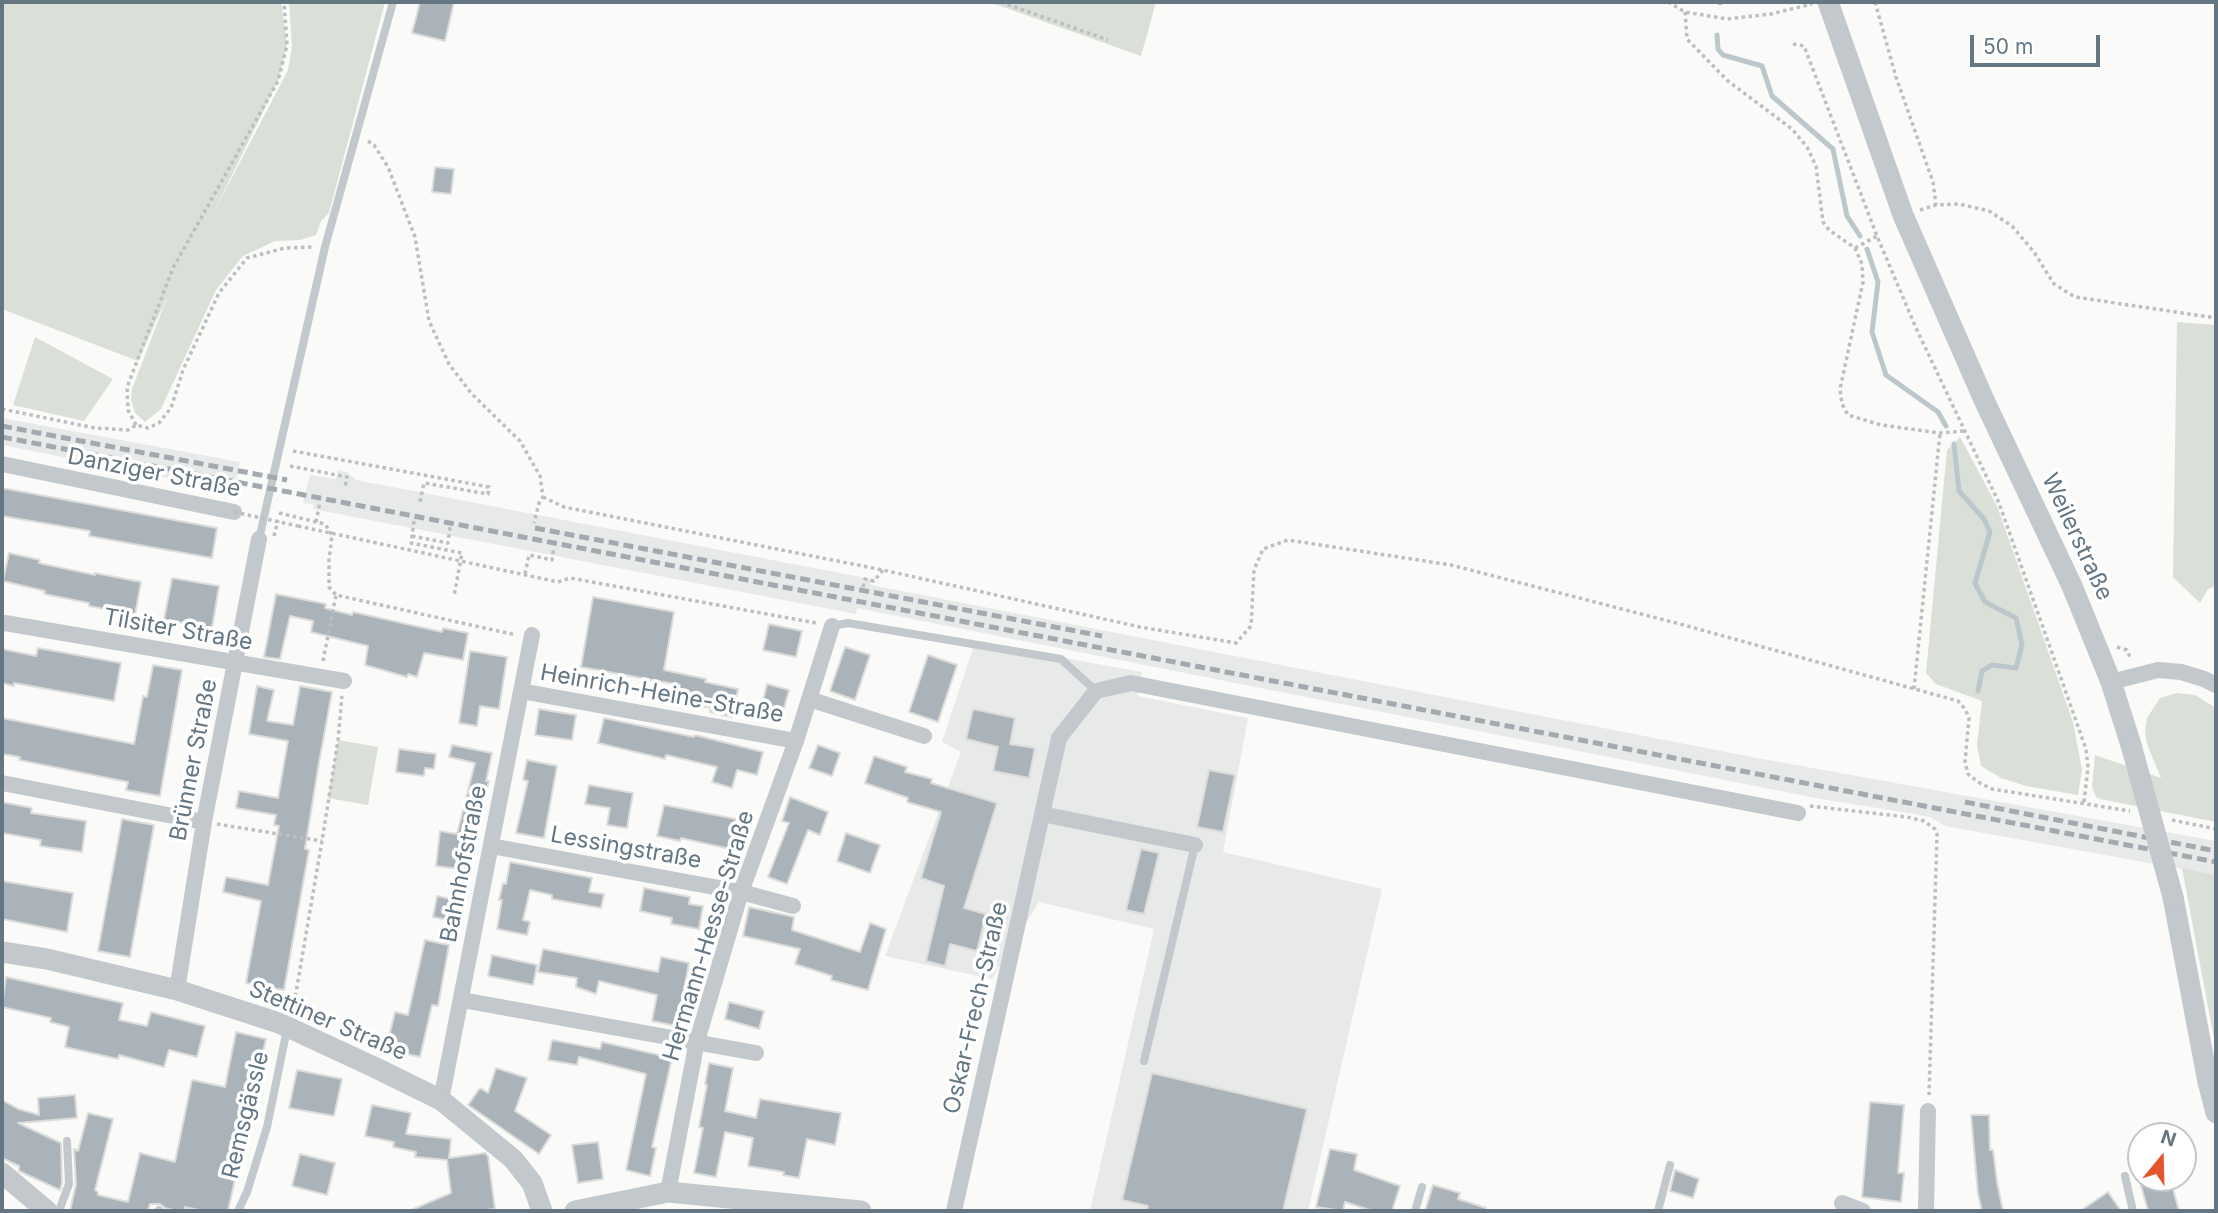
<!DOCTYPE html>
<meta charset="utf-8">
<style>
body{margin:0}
#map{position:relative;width:2218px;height:1213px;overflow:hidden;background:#fafaf8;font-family:Inter,sans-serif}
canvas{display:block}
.frame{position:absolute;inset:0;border:4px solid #657683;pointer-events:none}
.north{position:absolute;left:2127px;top:1122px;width:70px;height:70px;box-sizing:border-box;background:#fff;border:2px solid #c1c8cd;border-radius:50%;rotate:19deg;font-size:19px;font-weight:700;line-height:28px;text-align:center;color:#657683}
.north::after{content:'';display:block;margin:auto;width:24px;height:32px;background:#e4572e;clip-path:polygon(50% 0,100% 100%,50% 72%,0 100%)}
.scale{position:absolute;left:1970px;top:35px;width:130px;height:32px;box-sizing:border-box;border:4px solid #657683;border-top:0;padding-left:9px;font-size:21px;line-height:24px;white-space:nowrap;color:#657683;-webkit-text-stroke:5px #fff;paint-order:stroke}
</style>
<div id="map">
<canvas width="2218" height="1213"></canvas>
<div class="frame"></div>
<div class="north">N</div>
<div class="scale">50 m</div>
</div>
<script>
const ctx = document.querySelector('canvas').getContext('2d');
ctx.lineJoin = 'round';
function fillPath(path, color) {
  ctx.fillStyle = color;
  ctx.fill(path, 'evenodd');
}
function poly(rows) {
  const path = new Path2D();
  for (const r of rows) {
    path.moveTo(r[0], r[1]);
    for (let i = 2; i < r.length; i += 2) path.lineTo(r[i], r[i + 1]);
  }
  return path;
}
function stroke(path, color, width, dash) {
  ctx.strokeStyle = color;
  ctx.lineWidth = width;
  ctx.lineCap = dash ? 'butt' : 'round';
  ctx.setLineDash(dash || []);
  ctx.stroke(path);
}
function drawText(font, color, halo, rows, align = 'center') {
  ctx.font = font + ' Inter,sans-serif';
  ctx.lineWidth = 7;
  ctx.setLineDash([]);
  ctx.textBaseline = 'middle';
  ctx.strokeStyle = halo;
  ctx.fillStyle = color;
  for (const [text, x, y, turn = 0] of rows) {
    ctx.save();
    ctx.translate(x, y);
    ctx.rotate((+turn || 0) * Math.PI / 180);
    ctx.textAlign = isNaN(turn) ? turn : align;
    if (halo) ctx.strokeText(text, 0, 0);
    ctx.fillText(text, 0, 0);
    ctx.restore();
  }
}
fillPath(poly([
 [2,418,240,462,234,491,2,445],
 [338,470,347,472,356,480,871,579,871,585,1757,758,2216,841,2216,875,1945,826,1930,817,1896,811,1821,799,857,608,856,614,318,510,313,509,314,505,303,503,310,475,336,479],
 [975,642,1142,672,1138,696,1248,718,1223,852,1382,889,1308,1211,1090,1211,1154,929,1039,902,992,979,885,956,961,752,942,742]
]), '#e8e9e9');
fillPath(poly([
 [2,2,281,2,287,45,278,81,214,212,288,70,292,46,289,2,385,2,329,213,321,221,316,235,300,240,275,241,243,256,216,290,161,409,145,422,135,413,131,400,132,389,168,295,138,361,2,309],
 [989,2,1156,2,1141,56],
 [2177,322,2216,325,2216,586,2208,589,2200,603,2173,577],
 [35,337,113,379,84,421,13,405],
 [1960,437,1997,506,2073,722,2082,770,2078,795,2026,786,2001,778,1981,766,1977,745,1982,701,1936,684,1926,673,1947,450],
 [2177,693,2195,695,2216,708,2216,822,2100,799,2096,797,2092,787,2095,755,2161,778,2147,744,2145,731,2147,718,2160,698],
 [338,740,378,747,368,805,328,798],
 [2182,868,2216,875,2216,1056,2214,1039]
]), '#dadfd7');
stroke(poly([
 [1720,2,1720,3],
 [1717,35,1718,49,1723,55,1762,66,1772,96,1833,149,1847,216,1860,236],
 [1867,249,1878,282,1872,332,1886,375,1938,412,1946,426],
 [1954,444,1959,491,1984,519,1990,532,1975,583,1985,602,2016,618,2022,645,2016,668,1992,665,1982,671,1978,691]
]), '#bbc7cb', 5);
const building = poly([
 [420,2,454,2,445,41,412,33,420,2],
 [435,167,454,169,451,194,432,192,435,167],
 [2,488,217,528,212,558,89,536,90,531,2,516,2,488],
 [9,553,40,560,39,563,95,575,95,573,141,582,135,615,89,606,89,603,44,594,45,591,3,581,9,553],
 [172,578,219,586,212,628,164,620,172,578],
 [276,594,326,604,325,608,352,615,353,612,442,632,443,628,468,633,463,660,424,653,417,677,408,674,407,677,365,665,368,646,311,632,313,621,290,616,280,659,264,657,276,594],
 [593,597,674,612,664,670,706,679,705,682,738,689,732,717,710,712,711,708,676,701,680,685,581,667,593,597],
 [769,624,802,631,796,657,763,650,769,624],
 [845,647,870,655,855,700,830,691,845,647],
 [38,648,121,663,114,701,14,683,14,686,2,683,2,649,36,656,38,648],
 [470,651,507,657,499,709,480,706,477,726,459,723,470,651],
 [928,655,957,665,938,722,909,712,928,655],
 [153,665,182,670,160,796,126,790,128,782,19,760,20,757,2,754,2,718,134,744,143,696,147,697,153,665],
 [767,684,789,690,781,719,760,714,767,684],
 [257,686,274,690,267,721,293,725,300,686,332,692,318,768,305,849,309,850,284,990,246,983,261,901,223,892,226,877,268,885,279,826,274,825,276,815,236,808,239,791,278,798,288,741,249,734,257,686],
 [539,709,576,715,572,740,535,735,539,709],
 [973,709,1015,718,1010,744,1035,748,1029,778,993,771,998,747,966,739,973,709],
 [604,718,694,737,695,735,763,752,757,775,737,770,732,788,712,782,717,767,666,755,665,759,598,743,604,718],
 [452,745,492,753,486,781,489,781,480,813,475,812,467,870,436,866,440,831,457,834,475,763,449,757,452,745],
 [818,745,840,753,832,776,809,768,818,745],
 [399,749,436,754,434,769,425,768,424,776,396,772,399,749],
 [874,756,907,767,905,772,932,779,931,783,997,803,964,908,986,914,977,951,950,944,945,966,926,961,944,886,921,878,941,812,907,802,908,798,865,783,874,756],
 [527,760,557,766,544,838,516,833,528,781,523,780,527,760],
 [1209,770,1235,775,1223,832,1197,827,1209,770],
 [589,785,633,793,627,828,607,825,610,808,585,804,589,785],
 [790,797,828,812,820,835,808,830,787,884,768,877,789,823,782,821,790,797],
 [2,802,32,808,31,813,86,821,82,852,40,846,41,840,2,833,2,802],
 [664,805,736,819,730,849,681,838,680,841,657,836,664,805],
 [122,819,154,825,130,957,98,951,122,819],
 [846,833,880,845,870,873,837,861,846,833],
 [1141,849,1159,853,1144,914,1126,910,1141,849],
 [510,862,592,878,589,892,604,894,601,908,552,899,552,895,530,890,523,920,530,922,527,935,497,929,502,900,499,900,503,883,506,884,510,862],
 [2,881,73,893,67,932,2,919,2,881],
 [644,888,690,897,689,904,703,906,699,929,671,924,672,918,640,911,644,888],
 [437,896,459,901,454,921,433,917,437,896],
 [749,907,794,917,792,930,860,952,870,923,886,929,868,990,831,980,832,976,795,964,800,949,743,936,749,907],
 [425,940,449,945,438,1006,432,1005,420,1057,386,1049,395,1012,408,1015,425,940],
 [543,949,658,972,661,957,689,963,677,1026,652,1021,657,995,599,981,596,994,576,987,577,978,538,972,543,949],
 [492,955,537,965,533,985,488,976,492,955],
 [6,977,123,1003,119,1020,147,1026,151,1012,205,1026,197,1057,169,1050,164,1067,119,1055,118,1059,65,1047,69,1027,50,1022,51,1018,2,1007,6,977],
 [729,1002,764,1011,759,1029,725,1019,729,1002],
 [236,1032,266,1039,228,1211,204,1211,185,1207,184,1211,177,1211,165,1208,160,1204,150,1204,148,1211,70,1211,76,1184,74,1149,78,1151,88,1113,113,1119,95,1190,98,1192,98,1195,128,1202,140,1153,175,1162,192,1080,225,1087,236,1032],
 [552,1040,600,1049,602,1042,672,1058,652,1147,656,1148,650,1176,626,1170,646,1074,579,1057,577,1065,548,1060,552,1040],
 [709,1063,733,1068,725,1111,756,1118,760,1099,841,1113,835,1145,807,1139,799,1178,783,1175,784,1172,748,1166,753,1138,725,1132,716,1177,694,1173,703,1128,699,1127,707,1085,705,1084,709,1063],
 [496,1068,527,1078,515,1111,551,1135,539,1154,468,1105,480,1088,488,1093,496,1068],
 [297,1070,342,1079,334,1116,289,1108,297,1070],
 [1152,1073,1307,1109,1283,1211,1146,1211,1148,1206,1122,1200,1152,1073],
 [75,1095,77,1118,18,1123,61,1143,62,1183,60,1190,19,1171,19,1166,2,1158,2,1100,18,1109,39,1115,38,1098,75,1095],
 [1870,1102,1904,1105,1898,1173,1904,1173,1901,1202,1862,1197,1870,1102],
 [372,1105,411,1113,406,1134,451,1139,449,1158,485,1153,488,1156,495,1209,477,1211,409,1211,451,1193,447,1160,415,1157,416,1152,393,1147,394,1142,365,1136,372,1105],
 [1971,1115,1989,1115,1990,1150,1993,1150,1997,1182,2003,1211,1982,1211,1978,1194,1971,1115],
 [598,1142,603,1179,578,1183,572,1145,598,1142],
 [1330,1149,1357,1154,1354,1170,1400,1186,1392,1211,1373,1211,1345,1202,1343,1211,1316,1207,1330,1149],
 [300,1154,335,1163,327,1195,292,1186,300,1154],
 [1675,1170,1699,1179,1693,1198,1670,1191,1675,1170],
 [2139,1178,2170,1178,2179,1211,2148,1211,2139,1178],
 [1433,1185,1460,1193,1458,1199,1486,1208,1485,1211,1425,1211,1433,1185],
 [2108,1192,2121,1211,2080,1211,2108,1192]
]);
fillPath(building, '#aab3b9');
stroke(building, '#dcdcda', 2);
stroke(poly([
 [1001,2,1108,40],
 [1668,2,1685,12,1727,19,1771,14,1812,4],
 [1875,2,1896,77,1933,182,1936,205],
 [1685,12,1687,39,1728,81,1792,129,1807,147,1816,166,1823,222,1829,230,1855,248,1862,264,1863,282,1840,389,1842,404,1848,415,1881,425,1940,433,1964,431],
 [1793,44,1804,46,1877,236,1916,328,1999,503,2086,749,2088,767,2084,802],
 [368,141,374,145,388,167,415,237,429,321,449,364,471,393,520,441,540,476,543,497,539,503,534,523],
 [1920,210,1936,205,1959,204,1989,211,2012,226,2034,252,2054,284,2075,297,2216,318],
 [1855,248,1877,236],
 [2,409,95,428,128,430,136,425,148,428,159,423,171,408,183,370,219,293,247,258,285,248,312,247],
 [136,425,128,410,127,387,173,268,278,81,287,45,284,2],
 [293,451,489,487,488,494,424,483,420,502],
 [290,466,347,477,345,487],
 [543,497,564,507,883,570,1140,627,1236,643,1251,626,1254,570,1263,549,1288,540,1451,565,1680,624,1958,701,1965,709,1969,718,1965,762,1968,774,1978,782,1992,789,2130,811],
 [279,513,325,524,332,535,329,560,329,587,336,595,516,635],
 [414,521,411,543,462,553,454,596],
 [316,522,320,502],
 [298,526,558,582,570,578,816,623],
 [274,536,278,520],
 [412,536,448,543,450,527],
 [525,574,529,555,552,560,554,547],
 [863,587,865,579,874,581,883,570],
 [2117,647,2127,650,2131,660],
 [323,661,336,595],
 [1914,689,1940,433],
 [1810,806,1907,817,1924,821,1935,829,1937,834,1929,1095],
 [2172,820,2216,829],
 [217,824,322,841],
 [293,1010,322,841,338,740,342,696]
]), '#bbbfc2', 3.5, [3.5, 3.5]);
stroke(poly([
 [259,539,325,247,393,2],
 [832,626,848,623,1061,659,1096,691],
 [1144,1061,1195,845],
 [2125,1176,2133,1211],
 [59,1211,69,1184,67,1141],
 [158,1211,159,1210],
 [238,1211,247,1192,267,1127,287,1029],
 [1415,1211,1422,1187],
 [1658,1211,1670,1165]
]), '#c3c8cc', 8);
stroke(poly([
 [2,464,234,512],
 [5,623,344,681],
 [2111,682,2158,670,2181,672,2204,679,2216,685],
 [521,691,796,741],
 [809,699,924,736],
 [2,783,204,822],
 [1042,814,1195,845],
 [491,846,741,892,793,906],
 [177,990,204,822,259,539],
 [462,1000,756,1053],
 [441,1100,532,635],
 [668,1192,697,1041,741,892,796,741,832,626],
 [1842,1203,1863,1211],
 [954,1211,1059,738,1096,691,1131,683,1798,813],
 [1926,1211,1928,1111]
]), '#c3c8cc', 16);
stroke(poly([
 [1828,2,1903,215,1984,400,2072,586,2111,682,2131,745],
 [2173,897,2208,1082,2216,1113],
 [2,952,47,959,177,990,279,1023,376,1068,441,1100,513,1159,532,1183,542,1211],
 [2,1173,47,1211],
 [575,1211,668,1192,861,1211]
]), '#c3c8cc', 21);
stroke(poly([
 [2,426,287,480],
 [2,437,2216,862],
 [535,528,1102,636],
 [1965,802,2216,851]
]), '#a2aab0', 5, [10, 5]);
stroke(poly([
 [234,512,298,526]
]), '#bbbfc2', 3.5, [3.5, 3.5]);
stroke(poly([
 [2131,745,2173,897]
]), '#c3c8cc', 21);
drawText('23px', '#657683', '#fff', [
 ["Danziger Straße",154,473,11],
 ["Weilerstraße",2077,537,65],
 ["Tilsiter Straße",178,630,10],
 ["Heinrich-Heine-Straße",662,694,10],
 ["Brünner Straße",194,760,-79],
 ["Lessingstraße",626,848,10],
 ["Bahnhofstraße",464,864,-79],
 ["Hermann-Hesse-Straße",709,936,-73],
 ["Oskar-Frech-Straße",976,1008,-77],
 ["Stettiner Straße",328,1021,23],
 ["Remsgässle",246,1115,-76]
]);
</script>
